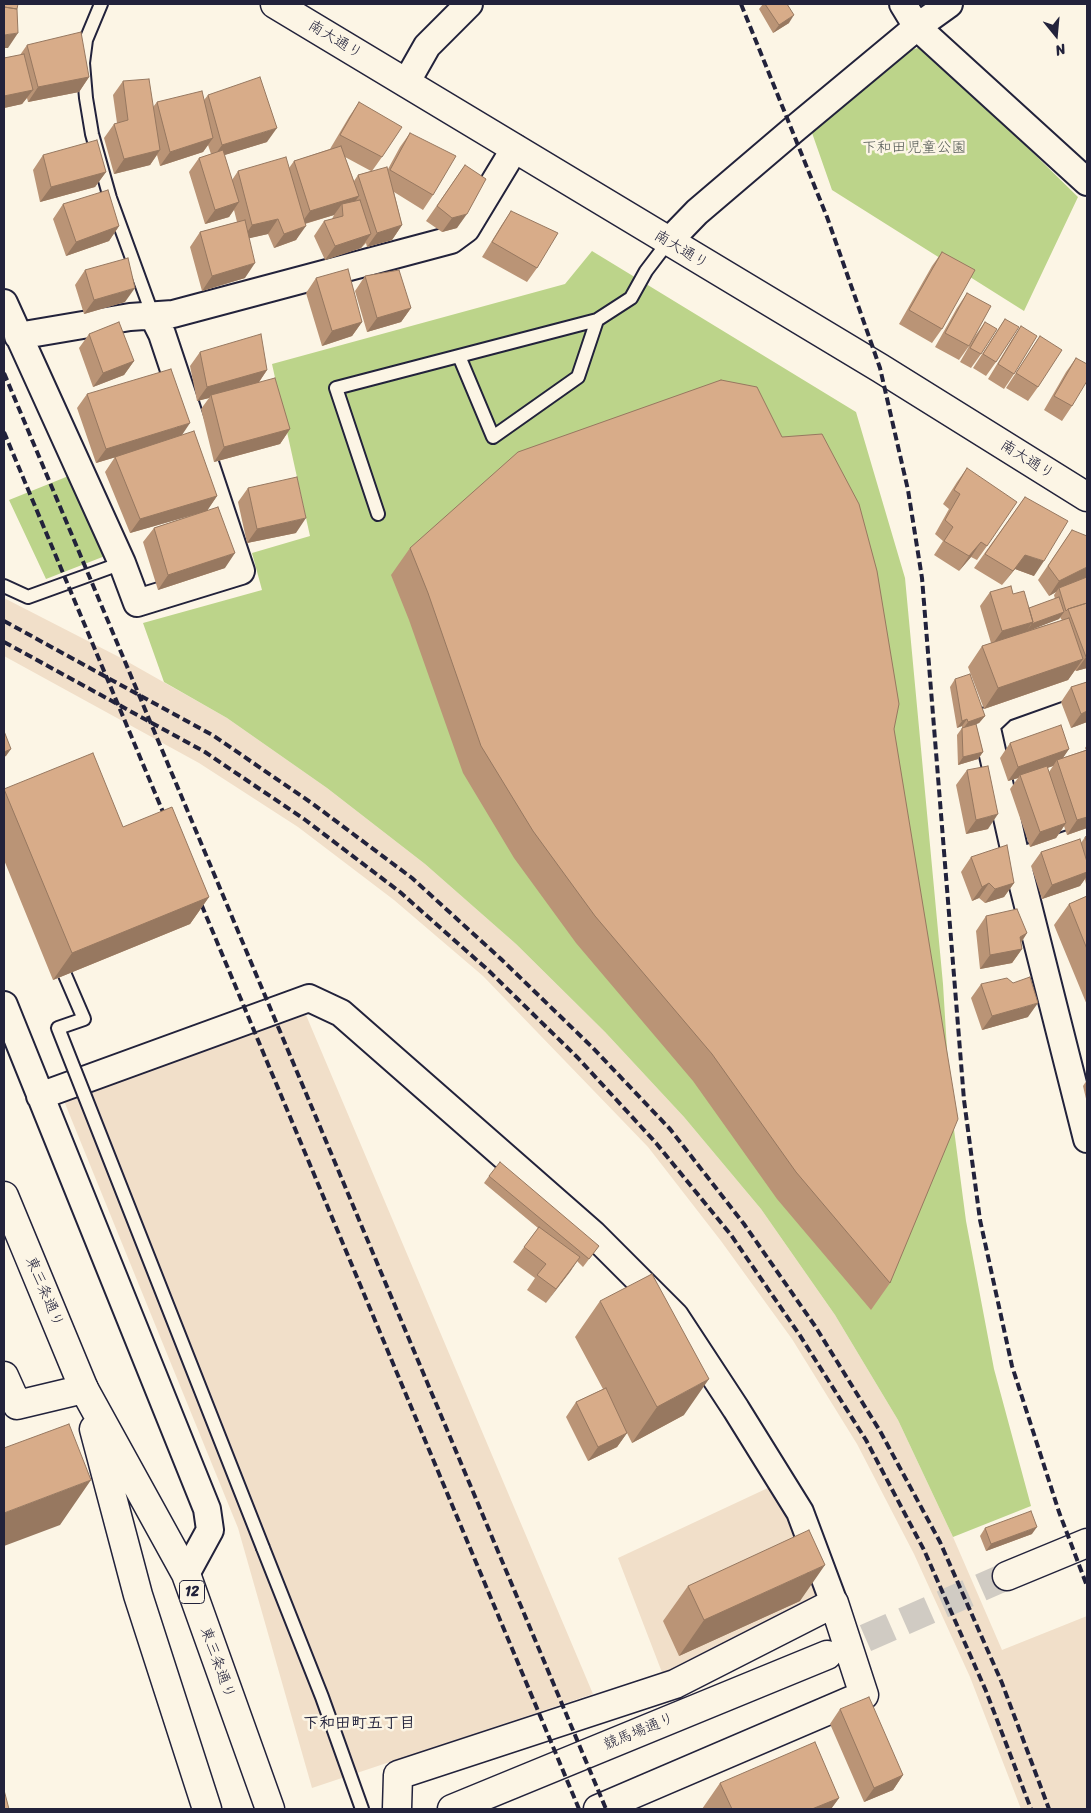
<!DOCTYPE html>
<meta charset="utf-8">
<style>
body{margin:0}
#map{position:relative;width:1091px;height:1813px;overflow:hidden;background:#fcf5e5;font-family:Sriracha,sans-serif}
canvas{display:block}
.frame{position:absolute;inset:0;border:5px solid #22223b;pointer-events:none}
.north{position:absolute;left:1031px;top:10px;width:50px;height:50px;-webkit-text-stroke:4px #fcf5e5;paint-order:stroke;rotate:163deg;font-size:14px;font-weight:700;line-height:20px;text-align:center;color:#22223b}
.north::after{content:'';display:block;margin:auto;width:18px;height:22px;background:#22223b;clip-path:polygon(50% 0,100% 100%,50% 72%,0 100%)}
</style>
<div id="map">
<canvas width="1091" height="1813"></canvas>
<div class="frame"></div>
<div class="north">N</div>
</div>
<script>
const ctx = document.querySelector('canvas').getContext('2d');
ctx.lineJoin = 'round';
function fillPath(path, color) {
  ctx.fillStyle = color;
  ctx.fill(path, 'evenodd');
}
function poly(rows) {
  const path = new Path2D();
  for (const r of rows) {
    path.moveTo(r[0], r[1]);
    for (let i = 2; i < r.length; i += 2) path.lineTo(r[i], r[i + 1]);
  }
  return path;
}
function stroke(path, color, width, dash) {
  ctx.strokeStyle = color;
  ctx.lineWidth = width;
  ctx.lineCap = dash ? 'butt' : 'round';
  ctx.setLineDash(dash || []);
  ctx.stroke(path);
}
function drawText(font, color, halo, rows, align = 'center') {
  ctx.font = font + ' Sriracha,"Klee One",sans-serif';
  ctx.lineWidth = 5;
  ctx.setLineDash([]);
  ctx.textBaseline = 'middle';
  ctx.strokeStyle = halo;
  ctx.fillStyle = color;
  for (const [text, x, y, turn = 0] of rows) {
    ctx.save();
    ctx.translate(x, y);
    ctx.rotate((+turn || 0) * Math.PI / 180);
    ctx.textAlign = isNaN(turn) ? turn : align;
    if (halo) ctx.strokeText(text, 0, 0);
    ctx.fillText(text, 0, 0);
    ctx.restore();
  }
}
fillPath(poly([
 [4,598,121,658,227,718,327,788,425,864,516,944,605,1032,684,1117,761,1209,835,1315,898,1420,953,1537,1002,1650,1087,1616,1087,1809,1021,1809,970,1677,914,1554,857,1444,792,1339,721,1241,648,1147,483,976,394,900,298,827,199,763,4,656],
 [306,1015,593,1694,312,1788,238,1528,64,1101],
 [770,1487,790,1516,820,1597,663,1675,618,1558]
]), '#f1dfc9');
fillPath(poly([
 [924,46,1078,197,1024,311,832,190,811,130,905,52],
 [592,251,856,412,905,578,943,984,950,1099,966,1221,994,1369,1031,1506,953,1537,898,1420,835,1315,761,1209,684,1117,605,1032,516,944,425,864,327,788,227,718,164,682,143,623,262,590,252,553,310,536,272,364,565,284],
 [71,475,105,556,46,579,9,500]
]), '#bcd48a');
stroke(poly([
 [827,1655,1007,1576]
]), '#d0cbc3', 28, [28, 14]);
const service = poly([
 [101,4,86,40,83,63,86,98,92,134,110,198,153,316],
 [459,356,493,437,578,377,597,320],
 [378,514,336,388,597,320,631,298,646,271,668,242],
 [4,586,28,597,122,563],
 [263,1548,322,1697,362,1809]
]);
const minor = poly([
 [903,4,917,27,1087,182],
 [406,83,427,46,469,4],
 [668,242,697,212,792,131,917,27,949,4],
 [4,303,122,563,137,603,241,571,162,334,153,316],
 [18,336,130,317,173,314,451,240,466,229,515,148],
 [1087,678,1003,708,986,724,1017,862,1087,1139],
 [1017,862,1087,838],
 [4,1005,207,1509,210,1530,186,1574],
 [40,1096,309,998,341,1013,593,1234,675,1316,736,1409,800,1512,834,1603]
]);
const tertiary = poly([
 [4,1376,17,1405,84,1389],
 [1007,1576,1087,1543],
 [397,1809,398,1775,675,1684,834,1603,864,1695,598,1809],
 [452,1809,827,1655]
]);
const secondary = poly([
 [275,4,880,368,1087,497]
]);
const primary = poly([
 [4,1196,84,1389,186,1574,270,1809],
 [94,1429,138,1595,207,1809]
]);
stroke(service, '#22223b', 16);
stroke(minor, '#22223b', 30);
stroke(tertiary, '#22223b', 31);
stroke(secondary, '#22223b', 31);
stroke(primary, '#22223b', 31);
stroke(service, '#fcf5e5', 12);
stroke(minor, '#fcf5e5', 26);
stroke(tertiary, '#fcf5e5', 28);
stroke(secondary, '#fcf5e5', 28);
stroke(primary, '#fcf5e5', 28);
stroke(poly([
 [741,4,827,217,880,368,908,490,922,578,964,1100,980,1220,1012,1366,1059,1512,1087,1586],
 [4,373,606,1809],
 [4,432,168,824],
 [4,621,214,736,313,804,412,878,501,959,592,1047,670,1129,744,1224,815,1326,880,1431,940,1542,1002,1683,1049,1809],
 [4,642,205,752,304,819,400,892,488,970,578,1058,656,1143,731,1235,799,1334,866,1440,924,1550,986,1691,1031,1809],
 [197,894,579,1809]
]), '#22223b', 4, [8, 4]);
const serviceBridge = poly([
 [65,975,84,1019,58,1028,263,1548]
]);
stroke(serviceBridge, '#22223b', 16, []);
stroke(serviceBridge, '#fcf5e5', 12);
fillPath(poly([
 [763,4,787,4,789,23,773,33,759,9],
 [27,45,89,77,79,92,28,102,27,98,22,104,4,108,4,58,20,55],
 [123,81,153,107,157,102,204,100,208,95,267,142,224,155,232,180,238,171,289,168,294,161,330,149,349,117,359,102,382,157,372,171,388,169,400,147,410,133,433,195,423,210,394,192,402,225,392,240,367,247,366,243,361,248,325,260,314,236,324,221,332,219,334,215,305,224,296,240,274,248,268,234,249,238,245,278,202,291,190,247,200,232,237,222,234,210,229,217,205,224,189,172,199,158,211,154,208,145,203,152,160,166,157,155,150,165,114,174,104,138,114,124,117,123,113,95],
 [345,157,371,171,358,175,354,181],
 [43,155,106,172,95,187,40,202,33,170],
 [465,165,457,228,442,232,426,221],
 [63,204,119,226,109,241,66,256,53,219],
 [511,211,537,268,527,282,482,257,501,226],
 [942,252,942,329,932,343,899,324,932,266],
 [85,270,125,302,84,314,75,285],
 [365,276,411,308,401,322,367,332,355,291],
 [316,278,362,322,352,336,322,346,306,293],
 [967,293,969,346,959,360,935,347,957,308],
 [1005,319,996,362,986,376,973,368],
 [985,322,981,354,971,368,960,362,975,336],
 [1021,326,1014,374,1004,389,988,379,1011,341],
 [89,334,134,361,124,375,93,387,79,348],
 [1040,336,1038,387,1028,401,1006,388],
 [200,352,267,370,259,382,290,429,280,444,214,462,201,409,209,398,197,401,190,366],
 [1076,358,1072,406,1062,421,1044,410,1066,372],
 [87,394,181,435,217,496,207,510,225,568,158,590,143,542,154,528,196,514,130,533,105,472,115,457,119,456,96,463,77,408],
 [967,468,987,546,977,560,971,557,959,571,934,555,943,541,935,534,949,509,943,504,957,482],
 [248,488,296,533,247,543,238,502],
 [1025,497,1034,576,1015,569,1002,585,974,568],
 [1072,530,1087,577,1087,668,1076,671,1075,670,1068,680,984,709,968,667,982,646,991,643,980,606,990,592,1029,608,1055,599,1054,595,1056,592,1049,596,1038,580],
 [1060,617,1061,619,1062,619,1060,621,1026,631,1059,619],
 [410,548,894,729,890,1283,871,1310,777,1199,693,1081,576,943,514,858,463,773,409,620,391,575],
 [955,679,985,716,979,723,976,724,983,752,978,759,958,765,957,735,962,728,962,726,957,728,950,687],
 [1087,682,1087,722,1071,728,1061,702,1071,687],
 [1010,743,1069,749,1062,758,1086,750,1085,748,1087,745,1087,828,1067,835,1064,826,1056,838,1030,847,1010,789,1018,778,1008,781,1000,758],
 [1053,766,1049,772,1047,768],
 [967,770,988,829,966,834,956,785],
 [4,789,123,827,209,897,190,924,53,980,4,860],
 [1087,836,1087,884,1086,884,1085,879,1080,886,1042,899,1031,866,1041,852,1081,843,1085,837],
 [971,857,1014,883,1004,897,985,903,979,898,972,901,961,872],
 [1087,896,1087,1005,1054,925,1069,904],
 [986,916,1027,933,1021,943,1022,949,1012,963,980,969,976,931],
 [981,984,1028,1017,982,1030,971,998],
 [1087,1080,1087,1103,1083,1086],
 [489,1176,599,1246,583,1267,577,1261,546,1303,527,1290,535,1278,513,1262,538,1228,484,1183],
 [600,1301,684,1415,632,1443,627,1433,617,1447,588,1461,566,1417,576,1402,603,1389,575,1337],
 [985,1528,1032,1534,986,1551,980,1536],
 [688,1586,800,1601,679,1656,663,1621],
 [840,1709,903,1775,893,1790,864,1802,830,1724],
 [720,1783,839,1798,831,1809,702,1809]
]), '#ba9476');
fillPath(poly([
 [794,15,789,23,773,33,779,25],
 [18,33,8,48,4,48,4,35],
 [89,77,79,92,28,102,38,87],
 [33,90,22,104,4,108,4,96],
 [277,128,267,142,212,159,222,145],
 [213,138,203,152,160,166,170,152],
 [160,150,150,165,114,174,124,159],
 [106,172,95,187,40,202,51,187],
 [359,196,349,210,342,204,334,215,300,225,310,211],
 [239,202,229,217,205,224,215,210],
 [467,214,457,228,442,232,452,218],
 [278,219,268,234,242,240,252,225],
 [402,225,392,240,367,247,377,233],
 [119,226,109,241,66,256,76,242],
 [306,226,296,240,274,248,284,234],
 [371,234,361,248,325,260,335,246],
 [255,263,245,278,202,291,212,276],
 [135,288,125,302,84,314,94,300],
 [411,308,401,322,367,332,377,318],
 [362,322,352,336,322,346,332,331],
 [134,361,124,375,93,387,103,373],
 [267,370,257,385,211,395,209,398,197,401,207,387],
 [190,423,180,438,96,463,106,449],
 [290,429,280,444,214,462,224,447],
 [217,496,207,511,130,533,140,519],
 [306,518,296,533,247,543,257,529],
 [981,542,971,557,959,571,969,556],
 [235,553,225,568,158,590,168,575],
 [1025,555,1044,561,1034,576,1015,569,1002,585],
 [1087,567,1087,577,1059,588,1056,592,1049,596,1059,581],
 [1064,612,1059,619,1026,632,1031,624],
 [1033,622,1023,636,992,645,1002,631],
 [1086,657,1087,657,1087,668,1076,671],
 [1083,659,1068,680,984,709,998,688],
 [1087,711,1087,722,1071,728,1081,714],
 [985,716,979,723,963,729,968,722],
 [967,719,962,726,957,728,962,721],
 [11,749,6,756,4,757,4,752],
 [1069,749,1059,764,1057,760,1053,766,1021,777,1020,775,1018,778,1008,781,1018,767],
 [983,752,978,759,958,765,963,757],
 [998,814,988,829,966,834,976,820],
 [1087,817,1087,828,1067,835,1077,820],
 [1066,823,1056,838,1030,847,1040,832],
 [1087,872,1087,876,1080,886,1042,899,1052,885],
 [989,883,979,898,972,901,982,887],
 [1014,883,1004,897,985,903,995,889],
 [209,897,190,924,53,980,72,953],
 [1027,933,1017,948,1022,949,1012,963,980,969,990,955],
 [1038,1003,1028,1017,982,1030,992,1016],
 [580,1257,570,1272,546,1303,556,1289],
 [709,1379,684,1415,632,1443,657,1407],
 [627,1433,617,1447,588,1461,598,1447],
 [91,1480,60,1525,4,1546,4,1513],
 [1037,1527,1032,1534,986,1551,991,1544],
 [825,1565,800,1601,679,1656,704,1620],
 [903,1775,893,1790,864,1802,874,1788],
 [839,1798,831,1809,812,1809]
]), '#977860');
const building = poly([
 [4,4,18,4,17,9,4,7,4,4],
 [765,4,787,4,794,15,779,25,765,4],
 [4,7,17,9,18,33,4,35,4,7],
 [81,32,89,77,38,87,27,45,81,32],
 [24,54,33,90,4,96,4,58,24,54],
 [260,77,277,128,222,145,208,95,260,77],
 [149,79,160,150,124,159,114,124,128,120,123,81,149,79],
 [202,91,213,138,170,152,157,102,202,91],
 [359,102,402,127,382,157,340,135,359,102],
 [410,133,456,156,433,195,390,170,410,133],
 [97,140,106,172,51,187,43,155,97,140],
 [341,146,359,196,310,211,294,161,341,146],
 [223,150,239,202,215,210,199,158,223,150],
 [286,157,306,226,284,234,278,219,252,225,238,171,286,157],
 [465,165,486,179,467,214,452,218,437,206,465,165],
 [387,167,402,225,377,233,358,175,387,167],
 [108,190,119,226,76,242,63,204,108,190],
 [360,200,371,234,335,246,324,221,343,216,342,204,360,200],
 [511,211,558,233,537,268,492,242,511,211],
 [245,220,255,263,212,276,200,232,245,220],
 [942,252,975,270,942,329,909,310,942,252],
 [128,258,135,288,94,300,85,270,128,258],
 [348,269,362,322,332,331,316,278,348,269],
 [399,270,411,308,377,318,365,276,399,270],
 [967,293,991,306,969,346,945,333,967,293],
 [1005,319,1019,327,996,362,983,354,1005,319],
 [119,322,134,361,103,373,89,334,119,322],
 [985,322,997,329,981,354,970,348,985,322],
 [1021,326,1037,336,1014,374,998,364,1021,326],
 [261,334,267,370,207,387,200,352,261,334],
 [1040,336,1062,350,1038,387,1016,373,1040,336],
 [1076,358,1087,364,1087,381,1072,406,1054,396,1076,358],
 [171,369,190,423,106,449,87,394,171,369],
 [275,378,290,429,224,447,211,395,275,378],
 [721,380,757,387,782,437,822,434,859,504,877,571,899,704,894,729,958,1119,890,1283,796,1172,712,1054,595,916,533,831,481,746,428,593,410,548,518,452,721,380],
 [194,431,217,496,140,519,115,457,194,431],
 [967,468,1017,502,987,546,981,542,969,556,944,541,953,527,945,520,960,494,954,490,967,468],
 [297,477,306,518,257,529,248,488,297,477],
 [1025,497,1068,521,1044,561,1025,555,1013,571,985,554,1025,497],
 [218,507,235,553,168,575,154,528,218,507],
 [1072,530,1087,536,1087,567,1059,581,1048,566,1072,530],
 [1087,577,1087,603,1068,609,1066,611,1059,588,1087,577],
 [1011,586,1013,594,1024,591,1033,622,1002,631,990,592,1011,586],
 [1059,597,1064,612,1031,624,1033,622,1029,608,1059,597],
 [1087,603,1087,657,1086,657,1068,609,1087,603],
 [1069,618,1083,659,998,688,982,646,1069,618],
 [970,674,985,716,968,722,967,719,962,721,955,679,970,674],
 [1087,682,1087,711,1081,714,1071,687,1087,682],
 [976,724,983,752,963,757,962,728,976,724],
 [1061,725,1069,749,1018,767,1010,743,1061,725],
 [4,731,11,749,4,752,4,731],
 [1087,750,1087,817,1077,820,1057,760,1087,750],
 [93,753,123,827,172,807,209,897,72,953,4,789,93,753],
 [988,766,998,814,976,820,967,770,988,766],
 [1047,766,1066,823,1040,832,1020,775,1047,766],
 [1087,836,1087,843,1085,837,1087,836],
 [1080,839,1087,862,1087,872,1052,885,1041,852,1080,839],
 [1007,845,1014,883,995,889,989,883,982,887,971,857,1007,845],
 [1087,896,1087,949,1069,904,1087,896],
 [1017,909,1027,933,1020,937,1022,949,990,955,986,916,1017,909],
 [1030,977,1038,1003,992,1016,981,984,1007,978,1013,983,1030,977],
 [500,1162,599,1246,589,1259,489,1176,500,1162],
 [539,1227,580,1257,556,1289,537,1275,546,1264,524,1247,539,1227],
 [652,1274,709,1379,657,1407,600,1301,652,1274],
 [606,1388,627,1433,598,1447,576,1402,606,1388],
 [69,1424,91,1480,4,1513,4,1448,69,1424],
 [1031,1511,1037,1527,991,1544,985,1528,1031,1511],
 [809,1530,825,1565,704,1620,688,1586,809,1530],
 [869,1697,903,1775,874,1788,840,1709,869,1697],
 [815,1742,839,1798,812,1809,732,1809,720,1783,815,1742],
 [4,1790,9,1809,4,1809,4,1790]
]);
fillPath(building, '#d8ac89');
stroke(building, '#977860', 1);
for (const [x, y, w] of [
 [192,1592,25]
]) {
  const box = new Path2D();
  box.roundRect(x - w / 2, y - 11.5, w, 23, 4);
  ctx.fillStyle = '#fcf5e5';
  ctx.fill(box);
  stroke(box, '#22223b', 1);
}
drawText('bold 14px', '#22223b', null, [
 ["12",192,1592]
]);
drawText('15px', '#22223b', '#fcf5e5', [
 ["南大通り",335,40,31],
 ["南大通り",681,250,31],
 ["南大通り",1027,460,32],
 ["東三条通り",44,1292,67],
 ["東三条通り",217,1663,70],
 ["競馬場通り",639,1732,-22]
]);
drawText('15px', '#505753', '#fcf5e5', [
 ["下和田児童公園",914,148]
]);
drawText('bold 16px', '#22223b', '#fcf5e5', [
 ["下和田町五丁目",359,1724]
]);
</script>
